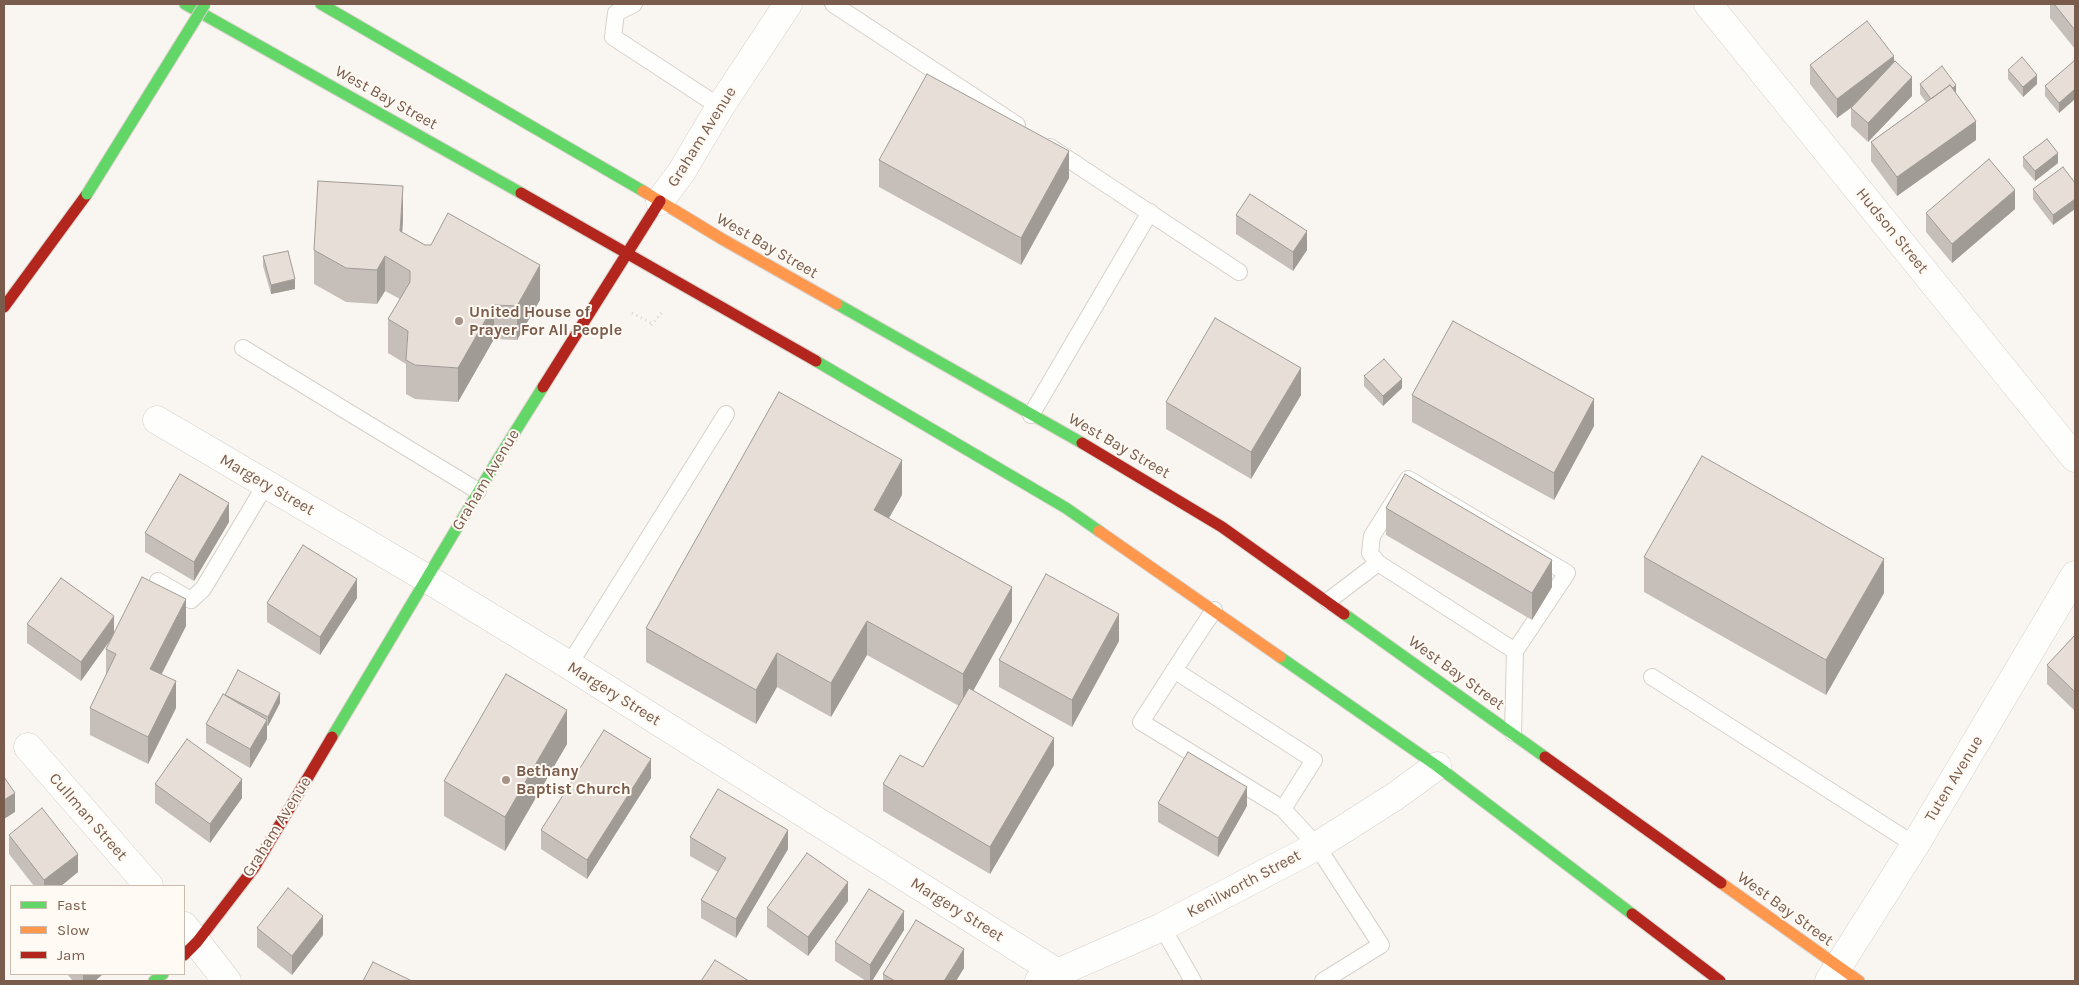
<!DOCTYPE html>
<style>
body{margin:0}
#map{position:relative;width:2079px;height:985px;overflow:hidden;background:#f9f5f0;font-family:Karla,sans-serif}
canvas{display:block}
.frame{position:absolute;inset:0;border:5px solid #7a5c4d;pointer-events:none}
.legend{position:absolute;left:10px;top:885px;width:175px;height:90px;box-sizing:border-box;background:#fffaf3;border:1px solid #cabbb1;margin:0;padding:6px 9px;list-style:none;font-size:15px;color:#7a5c4d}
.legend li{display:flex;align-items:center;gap:10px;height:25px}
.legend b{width:25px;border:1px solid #cabbb1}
</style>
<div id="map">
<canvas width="2079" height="985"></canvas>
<div class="frame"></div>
<ul class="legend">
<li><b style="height:6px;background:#63d668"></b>Fast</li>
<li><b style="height:6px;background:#ff974d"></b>Slow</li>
<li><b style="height:6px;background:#b3261e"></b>Jam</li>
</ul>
</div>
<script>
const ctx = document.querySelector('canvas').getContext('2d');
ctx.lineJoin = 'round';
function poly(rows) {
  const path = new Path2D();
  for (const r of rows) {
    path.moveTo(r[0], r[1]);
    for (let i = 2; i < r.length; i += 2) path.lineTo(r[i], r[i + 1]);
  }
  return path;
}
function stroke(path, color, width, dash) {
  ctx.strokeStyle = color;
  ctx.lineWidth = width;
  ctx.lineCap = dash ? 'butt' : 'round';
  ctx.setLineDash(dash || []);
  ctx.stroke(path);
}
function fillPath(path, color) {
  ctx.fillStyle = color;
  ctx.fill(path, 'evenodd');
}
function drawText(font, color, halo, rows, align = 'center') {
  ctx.font = font + ' Karla,sans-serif';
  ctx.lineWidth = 4;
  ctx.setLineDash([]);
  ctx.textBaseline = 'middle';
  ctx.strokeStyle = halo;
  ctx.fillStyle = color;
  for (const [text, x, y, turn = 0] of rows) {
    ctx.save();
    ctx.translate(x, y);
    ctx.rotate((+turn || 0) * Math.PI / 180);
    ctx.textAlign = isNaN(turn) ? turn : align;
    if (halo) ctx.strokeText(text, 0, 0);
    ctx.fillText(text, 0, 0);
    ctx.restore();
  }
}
const lane = poly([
 [634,4,616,13,613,37,720,107],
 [833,4,1017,125],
 [1050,147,1239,272],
 [243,348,478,491],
 [1031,415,1150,212],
 [1408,479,1567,573,1515,651,1378,563,1370,553,1372,536,1408,479],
 [158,581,191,600,203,589,266,484],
 [1328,601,1378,563],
 [569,665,726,414],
 [1174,670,1314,760,1283,809,1141,722,1188,649,1214,610],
 [1652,677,1915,845],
 [1513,733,1515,651],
 [1283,809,1317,846,1381,945,1323,981],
 [1162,927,1193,981]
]);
const street = poly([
 [1708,4,2075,458],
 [660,201,682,171,720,107,788,4],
 [157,420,426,578,569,665,1056,972,1061,981],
 [28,747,149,886],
 [184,926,227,981],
 [1039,981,1162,927,1317,846,1394,797,1437,766],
 [1829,981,1915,845,2075,575]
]);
const fast = poly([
 [185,4,521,193],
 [321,4,643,191],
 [837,304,1082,443],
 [816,361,1066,508,1099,531],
 [1344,614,1545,757],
 [1280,657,1437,766,1632,914],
 [332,737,498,459,543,387],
 [154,981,163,974]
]);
const slow = poly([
 [643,191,722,239,837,304],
 [1099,531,1280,657],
 [1721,883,1859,981]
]);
const jam = poly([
 [521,193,816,361],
 [4,307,87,194],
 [543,387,660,201],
 [1082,443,1222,527,1344,614],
 [1545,757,1721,883],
 [1632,914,1720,981],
 [184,955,197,942,254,868,332,737]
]);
stroke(lane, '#d7d1cb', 18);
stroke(street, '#d7d1cb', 29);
stroke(fast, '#d9d2cb', 13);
stroke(slow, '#d9d2cb', 13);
stroke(jam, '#d9d2cb', 13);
stroke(poly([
 [632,313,651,323],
 [651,325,664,310]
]), '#dcd5d0', 3, [1, 4]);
stroke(lane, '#fefefd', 16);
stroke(street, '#fefefd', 28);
stroke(fast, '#63d668', 11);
stroke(slow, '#ff974d', 11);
stroke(jam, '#b3261e', 11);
const fastBridge = poly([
 [87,194,205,4]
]);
stroke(fastBridge, '#dad1cc', 13, []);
stroke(fastBridge, '#63d668', 11);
fillPath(poly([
 [2050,4,2075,4,2075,49,2050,18],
 [2075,60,2075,99,2059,113,2045,96,2045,86],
 [1894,62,1912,96,1868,142,1851,126,1851,108,1837,118,1810,84,1810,65],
 [2008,70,2037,84,2023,97,2008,79],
 [1920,84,1956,93,1976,140,1897,196,1871,161,1871,142,1926,102,1920,94],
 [2023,157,2058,163,2035,181,2023,167],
 [879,160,1069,178,1021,265,879,187],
 [2075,183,2053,225,2033,199,2033,189],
 [2015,209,1952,263,1926,232,1926,213],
 [1236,215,1307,250,1293,271,1236,234],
 [403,220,402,232,425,245,540,300,517,340,494,339,458,402,415,399,406,394,406,364,388,353,388,319,400,299,385,291,377,304,346,302,314,284,314,250],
 [263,256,295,289,271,294,263,266],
 [1364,376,1402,388,1383,406,1364,386],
 [1301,395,1251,479,1166,429,1166,402],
 [1412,395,1594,426,1554,500,1412,422],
 [902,495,889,518,1012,621,973,691,1054,765,990,874,883,811,883,784,923,767,959,706,867,655,831,717,777,687,756,724,646,662,646,628],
 [1386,508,1552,587,1532,620,1386,535],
 [229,522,194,581,145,552,145,533],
 [1644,557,1884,593,1826,695,1644,592],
 [357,598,320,655,267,622,267,603],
 [27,624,114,633,186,626,162,674,176,708,148,764,90,735,90,708,106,676,106,649,110,640,81,681,27,643],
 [2075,635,2075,711,2047,684,2047,665],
 [1119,641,1072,727,999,687,999,660],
 [225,695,280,703,268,726,267,726,267,739,250,768,206,743,206,724,225,696],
 [567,744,505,851,444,816,444,781],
 [651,778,587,879,541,849,541,830],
 [155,784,242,798,210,843,155,803],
 [1158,803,1247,806,1218,857,1158,822],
 [9,835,78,872,61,886,34,886,9,854],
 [690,837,788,849,736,938,701,918,701,900,718,872,690,856],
 [848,901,808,956,767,927,767,908],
 [257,928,323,935,292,975,257,947],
 [904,930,872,981,866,981,835,961,835,942],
 [964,968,956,981,883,981,883,974],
 [67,974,103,974,95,981,73,981]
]), '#c6bfb9');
fillPath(poly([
 [1894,56,1894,75,1837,118,1837,99],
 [2037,75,2037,84,2023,97,2023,87],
 [1912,77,1912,96,1868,142,1868,123],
 [1956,85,1956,94,1934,102],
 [2075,89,2075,99,2059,113,2059,103],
 [1976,121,1976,140,1897,196,1897,177],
 [1069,151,1069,178,1021,265,1021,238],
 [2058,153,2058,163,2035,181,2035,171],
 [403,186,403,220,400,265,400,231],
 [2015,190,2015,209,1952,263,1952,244],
 [2075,199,2075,209,2053,225,2053,215],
 [1307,231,1307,250,1293,271,1293,252],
 [385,256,385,291,377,304,377,270],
 [540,265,540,300,517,340,517,306],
 [295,279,295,289,271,294,271,285],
 [494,305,494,339,458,402,458,368],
 [1301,368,1301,395,1251,479,1251,452],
 [1402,379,1402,388,1383,406,1383,396],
 [1594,399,1594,426,1554,500,1554,473],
 [902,460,902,495,874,544,874,510],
 [229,503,229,522,194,581,194,562],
 [1884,559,1884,593,1826,695,1826,660],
 [1552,560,1552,587,1532,620,1532,593],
 [357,579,357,598,320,655,320,637],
 [1012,587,1012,621,963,709,963,674],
 [186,599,186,626,150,696,150,669],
 [1119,614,1119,641,1072,727,1072,700],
 [114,616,114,635,81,681,81,662],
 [867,621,867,655,831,717,831,683],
 [777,653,777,687,756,724,756,690],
 [176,681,176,708,148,764,148,737],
 [280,693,280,703,268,726,268,717],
 [567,710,567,744,505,851,505,817],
 [267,720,267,739,250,768,250,749],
 [1054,738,1054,765,990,874,990,847],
 [651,759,651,778,587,879,587,860],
 [242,779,242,798,210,843,210,824],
 [1247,787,1247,806,1218,857,1218,838],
 [15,793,15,812,4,819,4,800],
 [788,830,788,849,736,938,736,919],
 [78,854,78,872,61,886,44,886,44,880],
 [848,882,848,901,808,956,808,937],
 [904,911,904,930,872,981,870,981,870,965],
 [323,916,323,935,292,975,292,956],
 [964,949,964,968,956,981,944,981],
 [83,974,103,974,95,981,83,981]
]), '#a19b96');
const building = poly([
 [2054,4,2075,4,2075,30,2054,4],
 [1867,21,1894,56,1837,99,1810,65,1867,21],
 [2022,57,2037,75,2023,87,2008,70,2022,57],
 [2075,60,2075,89,2059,103,2045,86,2075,60],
 [1895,61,1912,77,1868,123,1851,108,1895,61],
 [1942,66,1956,85,1953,88,1950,85,1931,99,1920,84,1942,66],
 [927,74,1069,151,1021,238,879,160,927,74],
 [1950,85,1976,121,1897,177,1871,142,1950,85],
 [2047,139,2058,153,2035,171,2023,157,2047,139],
 [1989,159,2015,190,1952,244,1926,213,1989,159],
 [2063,167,2075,183,2075,199,2053,215,2033,189,2063,167],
 [318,181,403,186,400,231,425,245,431,245,448,213,540,265,517,306,494,305,458,368,415,365,406,360,408,331,388,319,410,282,410,271,385,256,377,270,346,268,314,250,318,181],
 [1250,194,1307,231,1293,252,1236,215,1250,194],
 [288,251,295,279,271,285,263,256,288,251],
 [1215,318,1301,368,1251,452,1166,402,1215,318],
 [1453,321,1594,399,1554,473,1412,395,1453,321],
 [1384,359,1402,379,1383,396,1364,376,1384,359],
 [779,392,902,460,874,510,1012,587,963,674,867,621,831,683,777,653,756,690,646,628,779,392],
 [1702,456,1884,559,1826,660,1644,557,1702,456],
 [180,474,229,503,194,562,145,533,180,474],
 [1405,474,1552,560,1532,593,1386,508,1405,474],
 [303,545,357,579,320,637,267,603,303,545],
 [1046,574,1119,614,1072,700,999,660,1046,574],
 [142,577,186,599,150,669,176,681,148,737,90,708,116,654,106,649,142,577],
 [61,578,114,616,81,662,27,624,61,578],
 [2075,635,2075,692,2047,665,2075,635],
 [238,670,280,693,268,717,225,695,238,670],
 [506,674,567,710,505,817,444,781,506,674],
 [969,688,1054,738,990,847,883,784,900,755,923,767,969,688],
 [223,694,267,720,250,749,206,724,223,694],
 [604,730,651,759,587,860,541,830,604,730],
 [187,739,242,779,210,824,155,784,187,739],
 [1188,752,1247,787,1218,838,1158,803,1188,752],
 [4,777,15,793,4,800,4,777],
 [718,789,788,830,736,919,701,900,726,858,690,837,718,789],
 [42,808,78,854,44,880,9,835,42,808],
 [807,853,848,882,808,937,767,908,807,853],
 [288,888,323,916,292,956,257,928,288,888],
 [869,889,904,911,870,965,835,942,869,889],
 [916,920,964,949,944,981,895,981,883,974,916,920],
 [715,960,749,981,701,981,715,960],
 [373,962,412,981,363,981,373,962]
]);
fillPath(building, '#e6ded7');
stroke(building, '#a19b96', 1);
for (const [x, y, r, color] of [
 [459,321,5,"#a69286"],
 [506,780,5,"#a69286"]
]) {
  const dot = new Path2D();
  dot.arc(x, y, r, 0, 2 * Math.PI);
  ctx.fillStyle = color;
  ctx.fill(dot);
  stroke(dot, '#fffaf3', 2);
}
drawText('16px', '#7a5c4d', '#fffaf3', [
 ["West Bay Street",386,98,29],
 ["Graham Avenue",702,137,-58],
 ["Hudson Street",1892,231,51],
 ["West Bay Street",767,246,30],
 ["West Bay Street",1119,446,30],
 ["Graham Avenue",486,480,-59],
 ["Margery Street",267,485,30],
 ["West Bay Street",1456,673,36],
 ["Margery Street",614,694,32],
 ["Tuten Avenue",1954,779,-59],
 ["Cullman Street",88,817,49],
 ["Graham Avenue",277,827,-58],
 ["Kenilworth Street",1244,884,-28],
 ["West Bay Street",1785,909,36],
 ["Margery Street",957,910,32]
]);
drawText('bold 16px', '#7a5c4d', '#fffaf3', [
 ["United House of",469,312],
 ["Prayer For All People",469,330],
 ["Bethany",516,771],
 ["Baptist Church",516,789]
], 'left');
</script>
